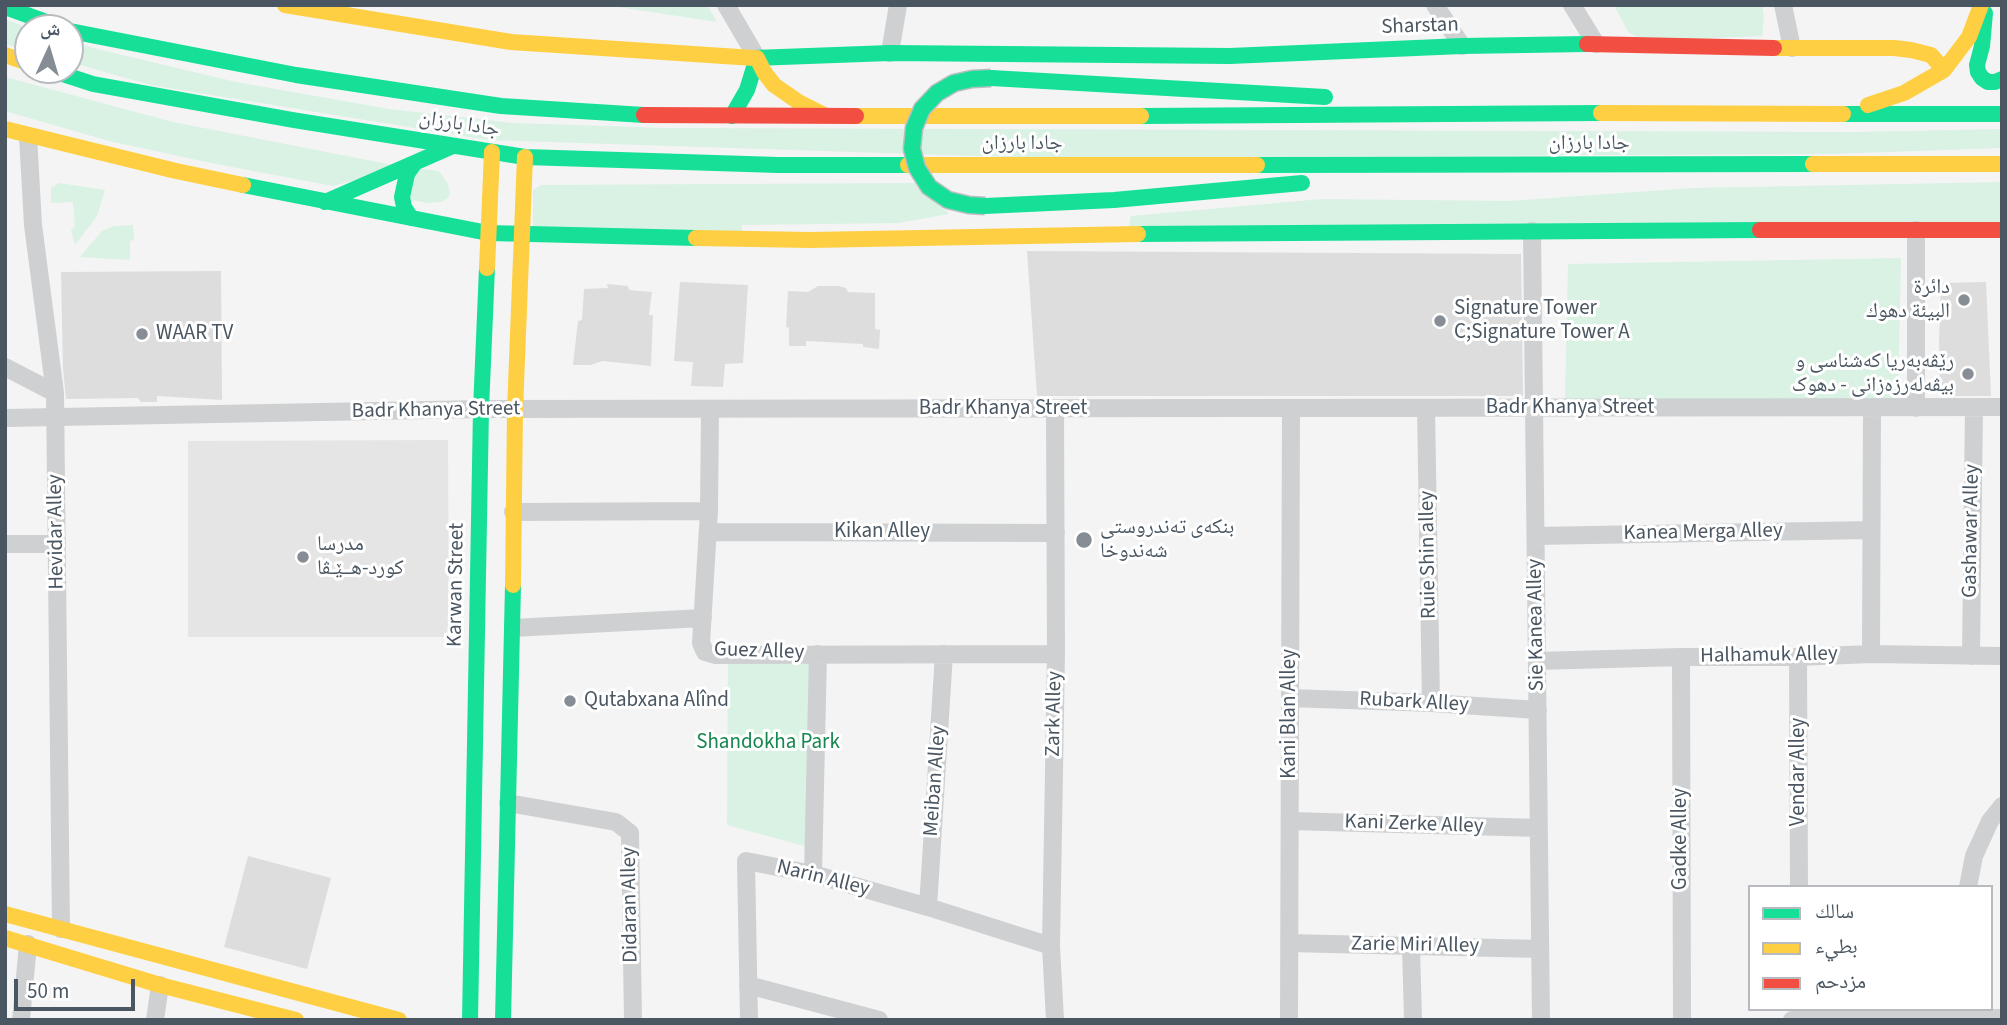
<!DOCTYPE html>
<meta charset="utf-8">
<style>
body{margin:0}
#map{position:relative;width:2007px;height:1025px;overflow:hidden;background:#f4f4f4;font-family:"Source Sans 3","Noto Naskh Arabic",sans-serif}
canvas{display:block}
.frame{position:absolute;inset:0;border:7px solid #4a5661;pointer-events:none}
.legend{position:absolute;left:1748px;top:885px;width:245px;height:126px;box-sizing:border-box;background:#fff;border:2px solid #b7bbc0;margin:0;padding:9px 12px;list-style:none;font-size:21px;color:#4a5661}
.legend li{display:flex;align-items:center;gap:14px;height:35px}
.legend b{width:35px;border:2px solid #b7bbc0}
.north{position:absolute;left:14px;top:14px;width:70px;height:70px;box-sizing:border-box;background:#fff;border:2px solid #b7bbc0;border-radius:50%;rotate:4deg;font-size:19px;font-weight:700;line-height:28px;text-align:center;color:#4a5661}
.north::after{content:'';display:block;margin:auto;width:24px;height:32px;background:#868d94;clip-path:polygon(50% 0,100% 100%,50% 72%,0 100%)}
.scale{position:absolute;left:14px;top:979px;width:121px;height:32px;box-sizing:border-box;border:4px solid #4a5661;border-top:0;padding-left:9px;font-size:21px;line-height:24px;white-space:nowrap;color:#4a5661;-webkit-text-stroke:5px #fff;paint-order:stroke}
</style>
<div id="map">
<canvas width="2007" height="1025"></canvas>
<div class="frame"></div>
<ul class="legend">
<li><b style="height:9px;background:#16e098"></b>سالك</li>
<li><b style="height:9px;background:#ffcf43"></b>بطيء</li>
<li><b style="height:9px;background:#f24e42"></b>مزدحم</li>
</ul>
<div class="north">ش</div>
<div class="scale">50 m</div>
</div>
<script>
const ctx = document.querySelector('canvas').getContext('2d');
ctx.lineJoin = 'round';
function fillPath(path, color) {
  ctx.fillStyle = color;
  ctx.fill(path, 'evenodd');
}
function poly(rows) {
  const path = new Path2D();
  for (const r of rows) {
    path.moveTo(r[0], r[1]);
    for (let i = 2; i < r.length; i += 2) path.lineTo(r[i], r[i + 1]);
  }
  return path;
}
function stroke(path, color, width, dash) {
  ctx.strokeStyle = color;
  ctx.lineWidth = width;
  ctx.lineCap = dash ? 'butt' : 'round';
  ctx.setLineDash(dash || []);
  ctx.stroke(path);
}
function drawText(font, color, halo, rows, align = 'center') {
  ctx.font = font + ' "Source Sans 3","Noto Naskh Arabic",sans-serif';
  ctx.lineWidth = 6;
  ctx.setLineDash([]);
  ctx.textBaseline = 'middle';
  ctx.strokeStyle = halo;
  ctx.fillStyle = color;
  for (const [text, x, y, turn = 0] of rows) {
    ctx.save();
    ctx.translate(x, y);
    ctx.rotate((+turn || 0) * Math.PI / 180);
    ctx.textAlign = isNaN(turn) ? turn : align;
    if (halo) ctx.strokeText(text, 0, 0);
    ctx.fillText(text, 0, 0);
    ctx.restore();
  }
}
fillPath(poly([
 [448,440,449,637,188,637,188,441]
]), '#e6e5e6');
fillPath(poly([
 [605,5,707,5,717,22],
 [1614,5,1762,5,1764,18,1762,36,1643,41,1628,32],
 [5,19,28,28,28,51,5,44],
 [70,40,93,48,236,82,389,109,513,123,664,128,1854,132,2002,129,2002,148,1829,154,1037,158,488,140,150,85,70,62],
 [5,77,173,122,403,167,333,186,211,163,109,141,5,111],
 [413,168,439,171,448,184,450,193,448,198,441,202,429,203,404,199],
 [2002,182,2002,223,1129,228,1131,216,1322,199,1509,201,1692,188],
 [59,183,105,190,97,216,75,245,71,231,75,226,73,202,51,203,51,188],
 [915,183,949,214,898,223,742,225,742,234,533,230,533,190,541,185],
 [133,225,134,240,130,241,130,260,80,257,102,231,114,226],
 [1901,258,1898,401,1565,399,1568,264],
 [728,658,810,661,808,847,727,825]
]), '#d9f2e3');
fillPath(poly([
 [1027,251,1521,254,1523,396,1037,396],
 [221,271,222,400,157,396,157,402,141,402,138,398,66,399,63,369,61,272],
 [680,282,748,285,743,363,725,364,723,387,691,386,693,362,674,361],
 [1986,282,1991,396,1940,396,1939,340,1941,283],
 [607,284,628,286,629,290,652,292,649,315,653,315,651,366,602,361,591,365,573,365,578,321,582,320,584,289,608,288],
 [818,286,838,286,846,288,848,292,875,293,875,329,880,330,879,349,863,347,863,344,806,341,806,346,789,346,789,328,786,327,788,291,808,292],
 [248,856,331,878,307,969,224,947]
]), '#ddddde');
stroke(poly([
 [726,5,757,58],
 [1435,5,1462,46],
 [1572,5,1596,44],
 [1783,5,1792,48],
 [890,53,898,5],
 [28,136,33,225,55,393,61,929],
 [1532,231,1541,1020],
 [5,367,55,393],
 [1426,408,1431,703],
 [1916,408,1916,230],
 [710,409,709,511,701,643,705,652,715,655,1056,654],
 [5,418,481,409,2002,407],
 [513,512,709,511],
 [708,532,1056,533],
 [1536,536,1870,530],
 [5,544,57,544],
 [513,628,703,618],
 [1871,654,1872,407],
 [1971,656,1974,407],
 [1681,657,1682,1020],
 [1798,657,1799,887],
 [1537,661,1681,657,1798,657,1871,654,2002,656],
 [1290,698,1431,703,1538,710],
 [508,803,616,822,630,833,633,1020],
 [1290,821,1539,828],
 [813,874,818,654],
 [1968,887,1974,856,1990,821,2002,806],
 [928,907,944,654],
 [1289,943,1540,949],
 [1411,947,1413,1020],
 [748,985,879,1020],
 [21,1020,28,944],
 [155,1020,160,985],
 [749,1020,746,861,813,874,928,907,1051,946],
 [1055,1020,1051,946,1056,654,1055,409],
 [1289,1020,1291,408],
 [1792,1020,2002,1018]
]), '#ced0d2', 18);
stroke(poly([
 [5,7,63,28],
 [1985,13,1982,46,1977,65,1978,72,1982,78,1988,82,1995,82,2002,79],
 [70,31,296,75,501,106,644,115],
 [754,58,890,53,1230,56,1462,46,1587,44],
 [50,70,93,84,293,120,525,157,778,165,908,165],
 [991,78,1325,97],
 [1843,114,2002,114],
 [732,116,747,90,757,58],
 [1141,116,1601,113],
 [1257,165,1813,164],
 [243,185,488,233,696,238],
 [325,202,453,146],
 [985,206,1114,200,1302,183],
 [411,218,404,207,402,197,407,174,414,164],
 [1138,234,1760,230],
 [470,1020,481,409,487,268],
 [503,1020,513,585]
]), '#16e098', 16);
stroke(poly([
 [285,5,511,42,754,58],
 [1774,48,1894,48,1911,50,1931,55,1944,70],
 [5,55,28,63],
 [757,58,764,72,774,85,800,103,824,115],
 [1868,105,1904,93,1944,70,1969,37,1981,5],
 [1601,113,1843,114],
 [856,116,1141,116],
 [5,129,176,171,243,185],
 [1813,164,2002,164],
 [908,165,1257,165],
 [696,238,810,240,1138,234],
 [487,268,492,152],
 [513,585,515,410,525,157],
 [5,914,399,1020],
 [5,938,160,985,296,1020]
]), '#ffcf43', 16);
stroke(poly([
 [1587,44,1774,48],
 [644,115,856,116],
 [1760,230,2002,230]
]), '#f24e42', 16);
const fastBridge = poly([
 [985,206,969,205,948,200,929,187,917,168,912,149,914,128,922,109,937,93,954,83,972,79,991,78]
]);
stroke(fastBridge, '#b9bec3', 19, []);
stroke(fastBridge, '#16e098', 16);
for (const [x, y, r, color] of [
 [1964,300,7,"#868d94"],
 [1440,321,7,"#868d94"],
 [142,334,7,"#868d94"],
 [1968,374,7,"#868d94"],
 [1084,540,9,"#868d94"],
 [303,557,7,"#868d94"],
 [570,701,7,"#868d94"]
]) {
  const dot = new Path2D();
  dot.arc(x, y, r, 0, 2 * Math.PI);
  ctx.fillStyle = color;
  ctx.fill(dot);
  stroke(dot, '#fff', 2.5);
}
drawText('21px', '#4a5661', '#fff', [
 ["Sharstan",1420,27,-2],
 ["جادا بارزان",459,125,9],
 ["جادا بارزان",1022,144],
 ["جادا بارزان",1589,144],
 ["Badr Khanya Street",1570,408],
 ["Badr Khanya Street",1003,409],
 ["Badr Khanya Street",436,411,-1],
 ["Gashawar Alley",1972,531,-89],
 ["Hevidar Alley",57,532,-91],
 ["Kikan Alley",882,532],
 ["Kanea Merga Alley",1703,533,-1],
 ["Ruie Shin alley",1429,555,-91],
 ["Karwan Street",457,585,-89],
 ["Sie Kanea Alley",1537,625,-91],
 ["Guez Alley",759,652,2],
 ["Halhamuk Alley",1769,656,-1],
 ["Rubark Alley",1414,703,3],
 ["Zark Alley",1055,714,-89],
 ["Kani Blan Alley",1290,714,-90],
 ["Vendar Alley",1799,772,-90],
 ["Meiban Alley",936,781,-86],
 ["Kani Zerke Alley",1414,825,2],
 ["Gadke Alley",1681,839,-90],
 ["Narin Alley",823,879,14],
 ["Didaran Alley",631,905,-91],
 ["Zarie Miri Alley",1415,946,1]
]);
drawText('21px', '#4a5661', '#fff', [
 ["دائرة",1950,288,"right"],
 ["البيئة دهوك",1950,312,"right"],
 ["Signature Tower",1454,309],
 ["C;Signature Tower A",1454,333],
 ["WAAR TV",156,334],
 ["رێڤەبەریا کەشناسی و",1954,362,"right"],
 ["بیڤەلەرزەزانی - دهوک",1954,386,"right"],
 ["بنکەی تەندروستی",1100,528],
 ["شەندوخا",1100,552],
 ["مدرسا",317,545],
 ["كورد-هــێـڤا",317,569],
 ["Qutabxana Alînd",584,701]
], 'left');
drawText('21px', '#17864f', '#fff', [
 ["Shandokha Park",768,743]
]);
</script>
